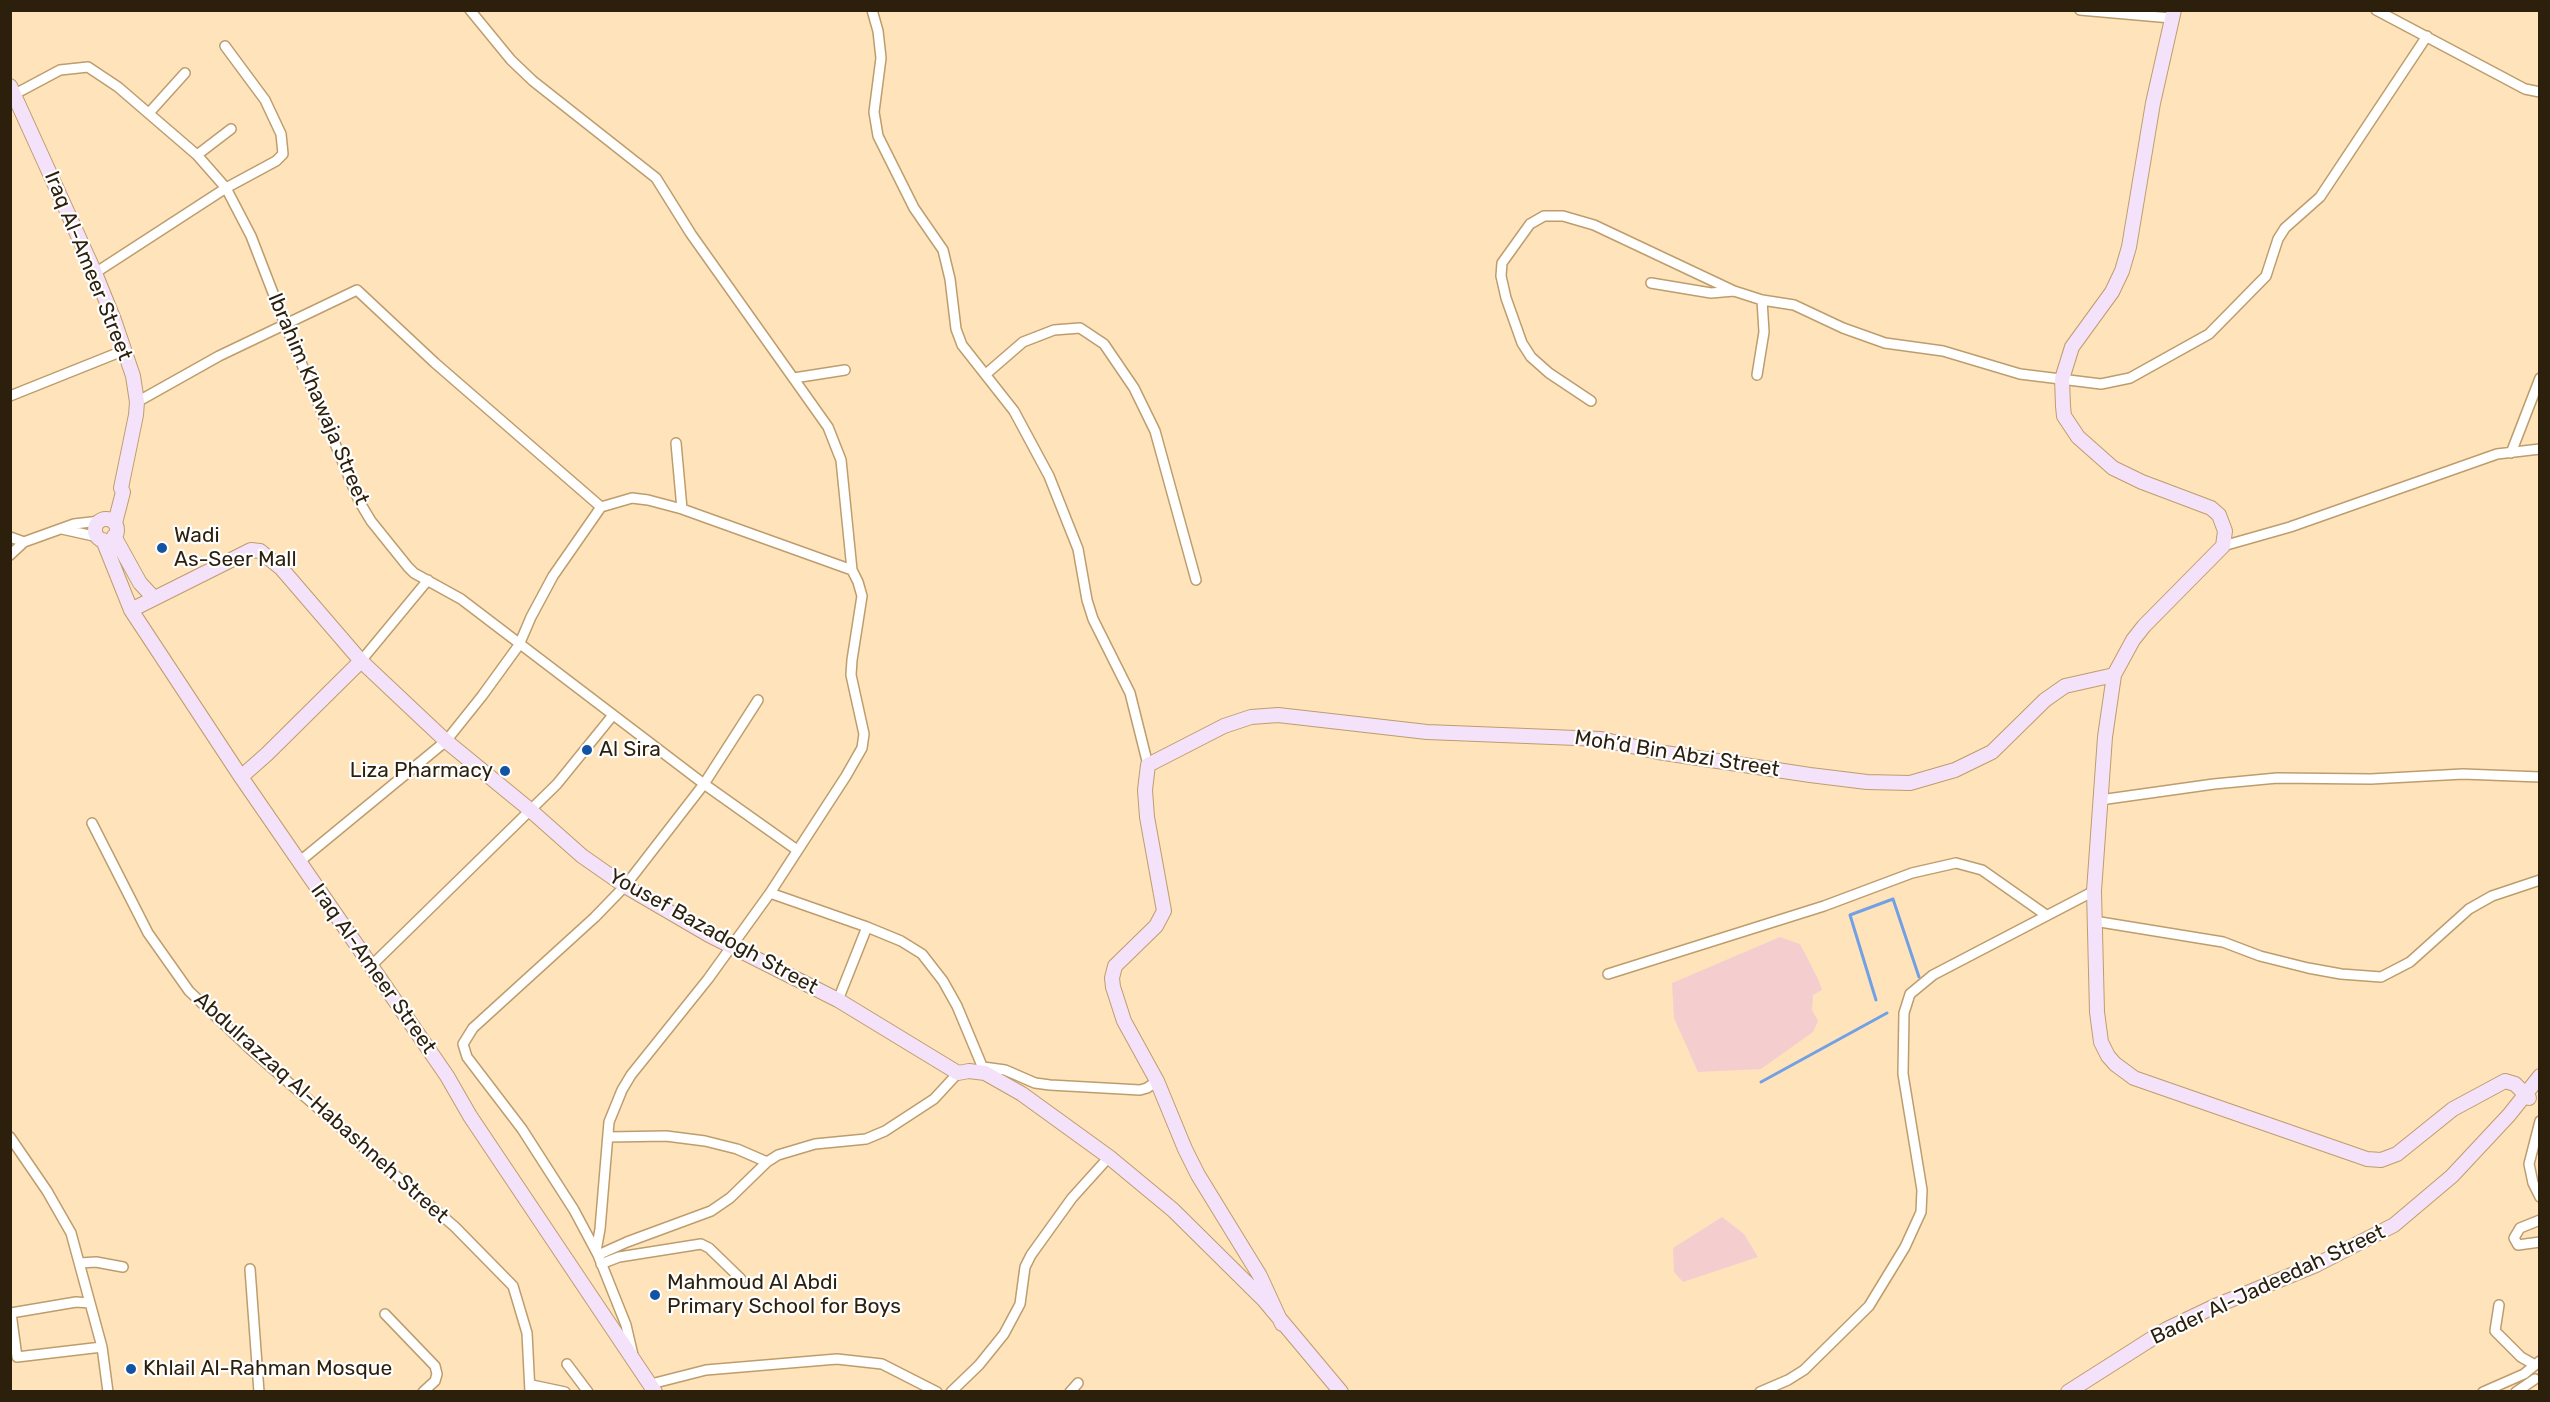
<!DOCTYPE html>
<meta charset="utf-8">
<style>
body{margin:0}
#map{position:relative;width:2550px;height:1402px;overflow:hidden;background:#ffe3bb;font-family:Rubik,sans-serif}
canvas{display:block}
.frame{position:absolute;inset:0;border:12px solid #2c1f0b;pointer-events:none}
</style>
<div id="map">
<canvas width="2550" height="1402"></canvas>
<div class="frame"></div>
</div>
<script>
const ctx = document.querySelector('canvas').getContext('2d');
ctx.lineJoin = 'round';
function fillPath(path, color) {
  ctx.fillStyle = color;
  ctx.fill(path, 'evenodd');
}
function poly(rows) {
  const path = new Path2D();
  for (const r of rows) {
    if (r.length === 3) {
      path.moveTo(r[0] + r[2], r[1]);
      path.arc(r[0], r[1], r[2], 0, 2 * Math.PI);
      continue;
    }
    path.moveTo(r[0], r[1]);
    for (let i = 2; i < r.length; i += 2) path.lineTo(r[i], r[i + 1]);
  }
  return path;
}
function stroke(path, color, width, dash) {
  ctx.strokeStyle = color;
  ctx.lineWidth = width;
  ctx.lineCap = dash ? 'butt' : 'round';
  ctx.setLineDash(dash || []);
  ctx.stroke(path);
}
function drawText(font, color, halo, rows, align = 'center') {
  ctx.font = font + ' Rubik,sans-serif';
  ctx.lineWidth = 4.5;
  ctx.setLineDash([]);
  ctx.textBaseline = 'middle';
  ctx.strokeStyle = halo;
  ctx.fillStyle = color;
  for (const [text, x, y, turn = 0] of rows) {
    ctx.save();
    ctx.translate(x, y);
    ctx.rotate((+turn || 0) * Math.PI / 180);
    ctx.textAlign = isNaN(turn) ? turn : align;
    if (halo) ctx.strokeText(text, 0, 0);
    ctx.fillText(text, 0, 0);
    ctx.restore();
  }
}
fillPath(poly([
 [1780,937,1800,944,1818,979,1822,990,1813,995,1812,1010,1818,1021,1813,1032,1761,1069,1698,1072,1674,1018,1672,983],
 [1722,1217,1744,1234,1758,1257,1683,1282,1674,1272,1673,1248]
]), '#f4cece');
stroke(poly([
 [1876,1000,1850,915,1893,899,1919,977],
 [1761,1082,1887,1013]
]), '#71a1e4', 3);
const street = poly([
 [470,10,511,60,533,81,656,178,691,234,828,427,841,460,852,570],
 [872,10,878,31,881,58,874,112,878,136,914,208,943,250,950,279,956,329,962,345,1014,411,1049,476,1078,549,1087,600,1093,619,1130,693,1148,765],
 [2080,10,2171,18],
 [2376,10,2525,89,2540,92],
 [15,94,60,70,88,67,118,87,197,155,226,188,251,236,285,324,359,501,371,521,408,567,414,573,461,599,704,784,797,850],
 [149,113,185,73],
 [197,155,231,129],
 [95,273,226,188,276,161,283,154,281,134,265,100,225,46],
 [1651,283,1711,293,1734,291],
 [986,374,1023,342,1054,330,1080,328,1104,344,1134,388,1155,431,1196,580],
 [1757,375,1764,332,1762,300],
 [794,378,845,370],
 [10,396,125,350],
 [1591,401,1549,373,1531,357,1522,343,1506,298,1501,276,1502,263,1530,224,1544,216,1563,216,1594,225,1734,291,1762,300,1794,305,1843,328,1885,343,1943,351,2020,374,2101,384,2130,378,2209,334,2266,276,2278,239,2285,228,2320,197,2427,36],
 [137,402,219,356,357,290,435,363,601,507],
 [676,443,682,509],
 [2511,453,2540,378],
 [62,529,98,537],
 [10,537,24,542],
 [2223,546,2290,527,2497,454,2540,449],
 [10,555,24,542,74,524,100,521],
 [361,661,428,580],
 [2100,800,2214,784,2277,778,2371,779,2463,774,2540,777],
 [92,823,148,933,189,991,250,1049,455,1227,513,1286,527,1333,530,1392],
 [299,862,446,741,482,696,519,645,531,617,553,576,601,507],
 [770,893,867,927,901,941,922,954,943,981,957,1006,985,1073],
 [2094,921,2223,942,2260,956,2308,968,2341,974,2381,977,2410,962,2469,909,2492,896,2540,880],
 [371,966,557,784,613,715],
 [1608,974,1824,906,1912,873,1956,863,1982,870,2046,915],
 [838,1000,867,927],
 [983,1067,1005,1070,1035,1083,1050,1085,1140,1090,1147,1088,1157,1081],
 [2540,1121,2529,1164,2533,1183,2540,1197],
 [10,1137,47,1191,71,1233,102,1347,108,1392],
 [608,1137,666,1136,705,1141,737,1149,767,1162],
 [2540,1220,2520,1228,2514,1238,2518,1245,2540,1242],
 [596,1251,600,1229,609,1122,622,1090,631,1075,708,979,770,893,846,776,862,748,864,734,851,675,852,660,862,596,858,582,852,570,682,509,648,500,632,498,601,507],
 [598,1255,627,1242,711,1211,730,1198,767,1162,778,1155,815,1144,866,1139,885,1131,934,1099,958,1073],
 [80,1263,96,1262,123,1267],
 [601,1264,619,1257,701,1244,709,1248,741,1279],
 [250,1269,259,1392],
 [90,1303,76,1302,11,1313,17,1357,102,1347],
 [2499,1305,2495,1331,2521,1357,2535,1365],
 [385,1314,435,1366,437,1374,435,1381,423,1392],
 [633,1355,626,1325,598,1255,574,1210,522,1129,467,1057,463,1044,473,1028,595,917,625,886,704,784,758,700],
 [567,1364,588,1392],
 [651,1384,706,1370,837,1359,882,1364,937,1392],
 [532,1385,565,1392],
 [951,1392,979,1365,1004,1334,1020,1304,1025,1267,1031,1255,1072,1198,1109,1157],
 [1070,1392,1078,1383],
 [1760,1392,1788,1380,1804,1370,1869,1306,1905,1247,1921,1212,1922,1190,1903,1074,1904,1013,1910,994,1933,975,2094,891],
 [2483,1392,2524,1374,2540,1361],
 [2516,1392,2535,1379]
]);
const secondary = poly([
 [2174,10,2153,103,2129,247,2122,271,2112,292,2072,347,2062,379,2063,406,2064,416,2078,437,2113,468,2142,482,2211,508,2219,515,2225,531,2223,546,2144,626,2133,640,2114,675,2105,737,2094,891,2097,1012,2101,1042,2108,1056,2115,1064,2134,1078,2367,1159,2381,1160,2397,1154,2453,1109,2505,1081,2515,1084,2529,1098],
 [10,86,95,273,114,320,133,376,137,402,136,415,121,488,123,492,115,523],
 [106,530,11],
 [114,536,140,583,153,597],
 [103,540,131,610,241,777,447,1076,470,1116,655,1392],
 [131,610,251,550,260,551,281,568,361,661,446,741,529,809,582,856,625,886,709,935,838,1000,958,1073,969,1071,985,1073,1022,1094,1109,1157,1173,1210,1264,1300,1341,1392],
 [241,777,267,754,361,661],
 [1282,1324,1260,1276,1198,1175,1185,1149,1157,1081,1124,1021,1113,987,1112,978,1115,966,1156,926,1164,911,1147,817,1145,790,1148,765,1224,726,1251,717,1278,715,1427,732,1601,739,1658,752,1810,775,1867,782,1910,783,1955,770,1992,752,2045,700,2065,686,2114,675],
 [2068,1392,2167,1329,2213,1307,2316,1265,2394,1225,2452,1176,2509,1115,2540,1076]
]);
stroke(street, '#be9d6d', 12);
stroke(secondary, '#be9d6d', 16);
stroke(street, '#fff', 9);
stroke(secondary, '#f3e2f9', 14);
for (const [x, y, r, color] of [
 [162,548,6,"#1253a3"],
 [587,750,6,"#1253a3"],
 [505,771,6,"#1253a3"],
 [655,1295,6,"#1253a3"],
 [131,1369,6,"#1253a3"]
]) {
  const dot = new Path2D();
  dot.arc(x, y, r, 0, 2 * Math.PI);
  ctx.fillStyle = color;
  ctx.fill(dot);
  stroke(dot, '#fff', 2);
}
drawText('21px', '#2c1f0b', '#fff', [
 ["Iraq Al-Ameer Street",88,266,68],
 ["Ibrahim Khawaja Street",318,399,67],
 ["Moh’d Bin Abzi Street",1677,754,9],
 ["Yousef Bazadogh Street",713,932,29],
 ["Iraq Al-Ameer Street",373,969,55],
 ["Abdulrazzaq Al-Habashneh Street",321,1108,42],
 ["Bader Al-Jadeedah Street",2268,1285,-25]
]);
drawText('21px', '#2c1f0b', '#fff', [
 ["Wadi",174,536],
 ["As-Seer Mall",174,560],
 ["Al Sira",599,750],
 ["Liza Pharmacy",493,771,"right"],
 ["Mahmoud Al Abdi",667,1283],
 ["Primary School for Boys",667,1307],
 ["Khlail Al-Rahman Mosque",143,1369]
], 'left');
</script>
